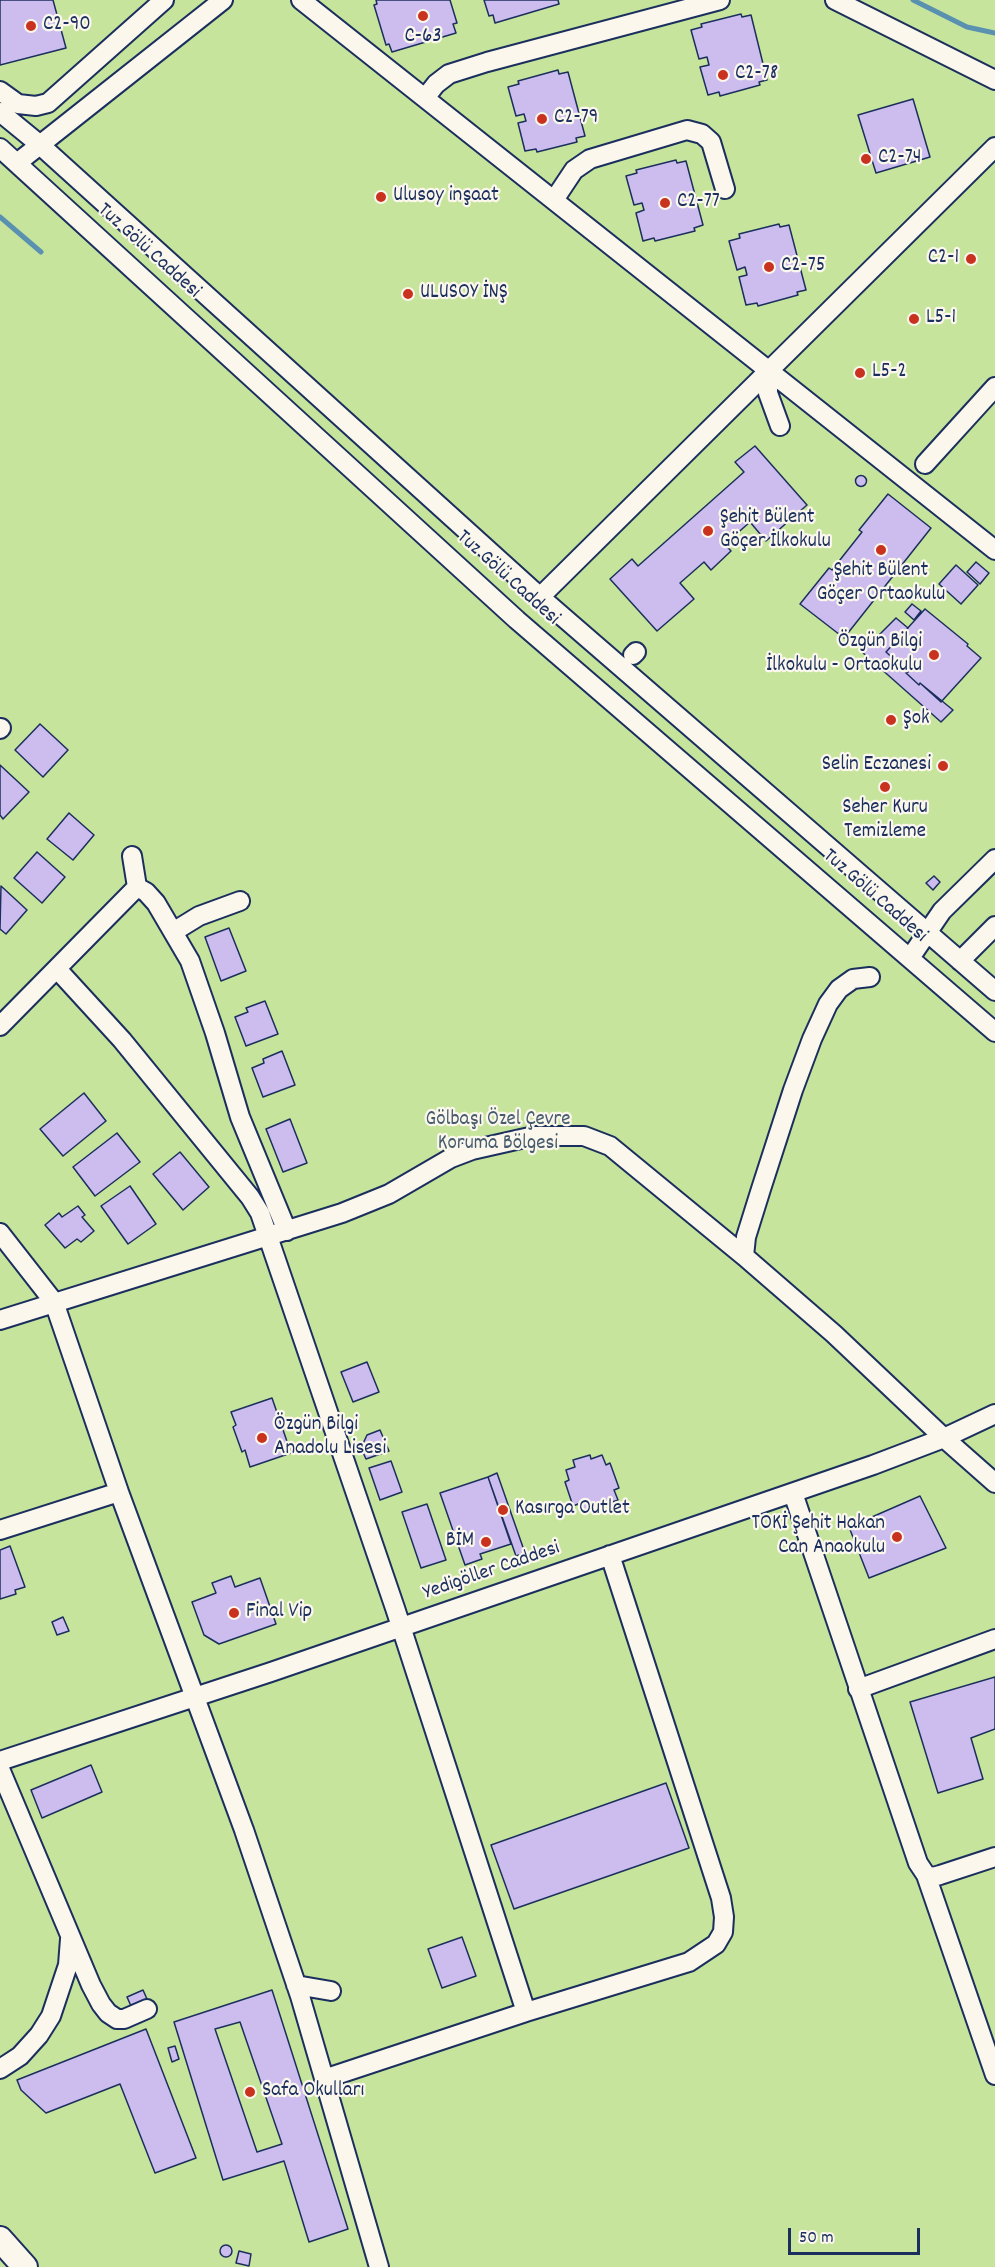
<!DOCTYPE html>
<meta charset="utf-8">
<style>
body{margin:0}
#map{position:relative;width:995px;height:2267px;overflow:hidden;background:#ede6ed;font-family:Dekko,sans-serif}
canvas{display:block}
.scale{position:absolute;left:788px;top:2228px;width:132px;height:27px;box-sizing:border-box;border:3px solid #1b2f5e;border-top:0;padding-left:8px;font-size:18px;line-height:21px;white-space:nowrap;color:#1b2f5e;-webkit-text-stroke:4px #fbf7ec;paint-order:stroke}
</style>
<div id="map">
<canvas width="995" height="2267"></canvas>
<div class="scale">50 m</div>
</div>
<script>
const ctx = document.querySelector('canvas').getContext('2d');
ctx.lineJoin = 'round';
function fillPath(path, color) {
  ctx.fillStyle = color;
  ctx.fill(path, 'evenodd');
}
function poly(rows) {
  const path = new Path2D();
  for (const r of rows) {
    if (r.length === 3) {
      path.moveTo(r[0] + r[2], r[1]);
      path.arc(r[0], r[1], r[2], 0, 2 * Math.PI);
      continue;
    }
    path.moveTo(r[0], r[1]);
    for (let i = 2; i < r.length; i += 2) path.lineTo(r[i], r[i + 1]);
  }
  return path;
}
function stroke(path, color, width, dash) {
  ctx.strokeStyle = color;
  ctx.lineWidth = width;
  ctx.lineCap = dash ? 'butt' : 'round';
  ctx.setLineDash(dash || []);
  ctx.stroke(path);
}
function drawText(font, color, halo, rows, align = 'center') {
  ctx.font = font + ' Dekko,sans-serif';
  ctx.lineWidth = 4.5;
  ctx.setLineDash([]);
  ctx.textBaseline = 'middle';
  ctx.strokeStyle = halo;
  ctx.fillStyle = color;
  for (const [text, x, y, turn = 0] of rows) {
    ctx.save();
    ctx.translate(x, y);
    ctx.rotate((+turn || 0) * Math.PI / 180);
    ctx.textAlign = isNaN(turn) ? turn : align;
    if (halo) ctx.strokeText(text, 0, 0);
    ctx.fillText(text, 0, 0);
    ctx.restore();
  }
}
fillPath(poly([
 [0,0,995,0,995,2267,0,2267]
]), '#c6e49c');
stroke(poly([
 [913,0,967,27,995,33],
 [0,217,41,252]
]), '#5b91b0', 5);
const building = poly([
 [0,0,53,0,66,48,0,65,0,0],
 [376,0,450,0,457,23,453,24,456,33,392,52,389,44,386,45,374,5,377,4,376,0],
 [484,0,558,0,559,4,495,23,493,15,489,16,484,0],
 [741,14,742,17,751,15,767,80,759,82,760,85,720,96,719,92,708,95,700,67,709,65,707,57,699,59,691,30,702,27,701,24,741,14],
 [558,70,559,74,568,72,585,136,576,138,577,142,537,152,536,149,525,151,518,123,526,121,524,114,516,116,508,87,519,84,518,81,558,70],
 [913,99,930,157,876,173,858,115,913,99],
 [676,160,677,163,686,161,703,225,694,228,695,231,655,241,654,238,643,241,636,213,644,210,642,203,634,205,626,176,637,173,636,170,676,160],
 [779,224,780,227,789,225,806,290,797,292,798,295,758,306,757,303,746,305,739,277,747,275,745,267,737,270,729,241,740,238,739,234,779,224],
 [755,446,807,505,766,541,750,522,725,544,731,551,711,570,704,562,680,583,694,599,657,631,610,579,632,559,638,566,744,472,735,462,755,446],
 [861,481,5.5],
 [888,494,931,528,844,638,800,604,829,568,832,570,862,532,859,530,888,494],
 [976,562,989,573,980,584,967,572,976,562],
 [956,565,978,585,961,604,939,584,956,565],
 [912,604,921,611,914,620,905,612,912,604],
 [925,609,968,644,967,646,981,658,941,702,920,683,919,685,906,673,908,672,886,652,925,609],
 [896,618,908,628,886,652,908,672,906,673,919,685,920,683,953,710,941,722,862,652,896,618],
 [40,724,68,750,43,777,15,750,40,724],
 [0,765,29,792,3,819,0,815,0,765],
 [69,813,94,835,73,860,47,839,69,813],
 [37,852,65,877,42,903,14,878,37,852],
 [934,876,940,882,933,890,926,883,934,876],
 [1,886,27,910,6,934,0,929,1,886],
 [229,928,246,971,221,981,205,937,229,928],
 [265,1001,278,1034,246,1046,235,1017,248,1012,246,1008,265,1001],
 [282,1051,295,1085,263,1097,252,1068,264,1063,263,1059,282,1051],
 [84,1093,106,1121,63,1156,40,1129,84,1093],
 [290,1119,307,1163,283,1172,266,1129,290,1119],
 [117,1133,140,1162,95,1196,73,1167,117,1133],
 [180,1152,209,1187,183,1210,153,1174,180,1152],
 [130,1186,156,1224,128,1244,101,1206,130,1186],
 [78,1206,85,1215,82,1217,94,1231,81,1242,77,1239,65,1248,45,1225,59,1213,62,1217,78,1206],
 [367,1362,379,1392,353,1402,341,1372,367,1362],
 [272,1398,291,1453,250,1467,245,1450,242,1452,233,1427,236,1425,231,1412,272,1398],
 [380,1430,389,1451,366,1459,361,1448,367,1435,380,1430],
 [590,1455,591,1459,602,1455,606,1465,610,1463,619,1488,614,1490,618,1500,582,1513,578,1504,573,1506,565,1482,569,1480,566,1470,575,1467,573,1460,590,1455],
 [391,1461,402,1492,380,1500,369,1468,391,1461],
 [497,1473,525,1553,516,1556,488,1477,497,1473],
 [488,1477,511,1544,480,1554,482,1559,465,1565,440,1493,488,1477],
 [920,1496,946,1548,869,1578,849,1527,920,1496],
 [427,1504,446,1560,421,1568,402,1512,427,1504],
 [10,1546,25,1587,15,1590,16,1594,0,1599,0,1550,10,1546],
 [231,1576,235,1587,260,1578,276,1624,219,1644,204,1635,192,1602,216,1593,212,1583,231,1576],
 [63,1617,69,1631,57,1635,52,1622,63,1617],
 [995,1677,995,1729,971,1738,983,1779,938,1793,910,1702,995,1677],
 [91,1765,102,1792,42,1818,31,1790,91,1765],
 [666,1783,689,1848,514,1909,491,1845,666,1783],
 [462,1937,476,1976,442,1988,428,1949,462,1937],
 [143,1990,147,1999,131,2006,127,1997,143,1990],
 [272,1990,348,2229,309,2242,284,2161,223,2180,174,2022,272,1990],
 [240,2022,282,2144,257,2152,215,2029,240,2022],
 [146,2029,196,2158,155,2173,120,2084,46,2113,21,2090,17,2080,146,2029],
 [175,2046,179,2059,172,2062,168,2048,175,2046],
 [226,2251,6],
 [239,2251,251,2254,249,2266,236,2263,239,2251]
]);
fillPath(building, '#ccbdee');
stroke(building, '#1b2f5e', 1.5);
const minor = poly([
 [301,0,995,550],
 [835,0,995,80],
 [0,91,18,104,36,106,48,103,164,0],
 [425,98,436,84,449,74,487,62,720,0],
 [0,112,39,144,540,597,995,991],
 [0,148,517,620,995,1032],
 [17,163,223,0],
 [554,200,574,170,590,159,687,130,702,134,711,142,725,189],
 [768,369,768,393,780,426],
 [925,464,995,387],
 [540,597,995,147],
 [633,655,636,652],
 [0,729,1,728],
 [137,887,146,892,156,903,190,961,215,1033,240,1117,287,1231],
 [173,932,199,916,240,901],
 [910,958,942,911,995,859],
 [960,961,995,926],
 [57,969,122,1040,250,1197,260,1213,395,1608,526,2012],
 [0,1026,137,887,132,856],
 [0,1233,54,1302,119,1492,244,1830,300,1996,379,2267],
 [744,1256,746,1237,761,1189,793,1090,812,1039,828,1004,839,989,853,979,870,977],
 [0,1320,342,1213,389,1194,451,1158,472,1150,534,1136,584,1136,610,1146,744,1256,834,1334,944,1438,995,1483],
 [793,1493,918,1863,926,1875,995,2075],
 [0,1530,119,1492],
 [858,1689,995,1639],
 [0,1761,271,1672,873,1465,944,1438,995,1414],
 [0,1769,91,1985,101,2004,108,2013,117,2019,124,2019,147,2009],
 [926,1875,933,1877,940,1875,995,1857],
 [296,1985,331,1991],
 [0,2069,20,2056,39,2035,51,2016,68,1965,70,1939],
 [324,2079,526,2012,689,1962,716,1944,723,1932,724,1917,721,1898,610,1555]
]);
const major = poly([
 [0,2239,25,2267]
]);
stroke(minor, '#1b2f5e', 22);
stroke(major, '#1b2f5e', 28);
stroke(minor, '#fbf7ec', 18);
stroke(major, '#fbf7ec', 24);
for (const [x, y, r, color] of [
 [423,16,6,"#c8321e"],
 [31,26,6,"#c8321e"],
 [723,75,6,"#c8321e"],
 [542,119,6,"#c8321e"],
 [866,159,6,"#c8321e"],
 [381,197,6,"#c8321e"],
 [665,203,6,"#c8321e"],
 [971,259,6,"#c8321e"],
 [769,267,6,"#c8321e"],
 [408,294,6,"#c8321e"],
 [914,319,6,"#c8321e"],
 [860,373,6,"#c8321e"],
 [708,531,6,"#c8321e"],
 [881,550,6,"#c8321e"],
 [934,655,6,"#c8321e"],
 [891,720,6,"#c8321e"],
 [943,766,6,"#c8321e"],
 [885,787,6,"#c8321e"],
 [262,1438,6,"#c8321e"],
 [503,1510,6,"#c8321e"],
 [897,1537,6,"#c8321e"],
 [486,1542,6,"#c8321e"],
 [234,1613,6,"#c8321e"],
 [250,2092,6,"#c8321e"]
]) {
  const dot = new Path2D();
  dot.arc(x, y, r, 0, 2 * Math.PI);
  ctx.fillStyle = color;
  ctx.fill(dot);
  stroke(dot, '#fbf7ec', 2);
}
drawText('21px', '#1b2f5e', '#fbf7ec', [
 ["C2-90",43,26],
 ["C-63",423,38,"center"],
 ["C2-78",735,75],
 ["C2-79",554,119],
 ["C2-74",878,159],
 ["Ulusoy inşaat",393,197],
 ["C2-77",677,203],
 ["C2-1",959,259,"right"],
 ["C2-75",781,267],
 ["ULUSOY İNŞ",420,294],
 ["L5-1",926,319],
 ["L5-2",872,373],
 ["Şehit Bülent",720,519],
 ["Göçer İlkokulu",720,543],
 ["Şehit Bülent",881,572,"center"],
 ["Göçer Ortaokulu",881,596,"center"],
 ["Özgün Bilgi",922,643,"right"],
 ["İlkokulu - Ortaokulu",922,667,"right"],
 ["Şok",903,720],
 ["Selin Eczanesi",931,766,"right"],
 ["Seher Kuru",885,809,"center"],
 ["Temizleme",885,833,"center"],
 ["Özgün Bilgi",274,1426],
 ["Anadolu Lisesi",274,1450],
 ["Kasırga Outlet",515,1510],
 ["TOKİ Şehit Hakan",885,1525,"right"],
 ["Can Anaokulu",885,1549,"right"],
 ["BİM",474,1542,"right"],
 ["Final Vip",246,1613],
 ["Safa Okulları",262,2092]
], 'left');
drawText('21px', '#1b2f5e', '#fbf7ec', [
 ["Tuz Gölü Caddesi",148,252,42],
 ["Tuz Gölü Caddesi",507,579,42],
 ["Tuz Gölü Caddesi",874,897,41],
 ["Yedigöller Caddesi",492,1572,-19]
]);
drawText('21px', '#465c6e', '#fbf7ec', [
 ["Gölbaşı Özel Çevre",498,1121],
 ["Koruma Bölgesi",498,1145]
]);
</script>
